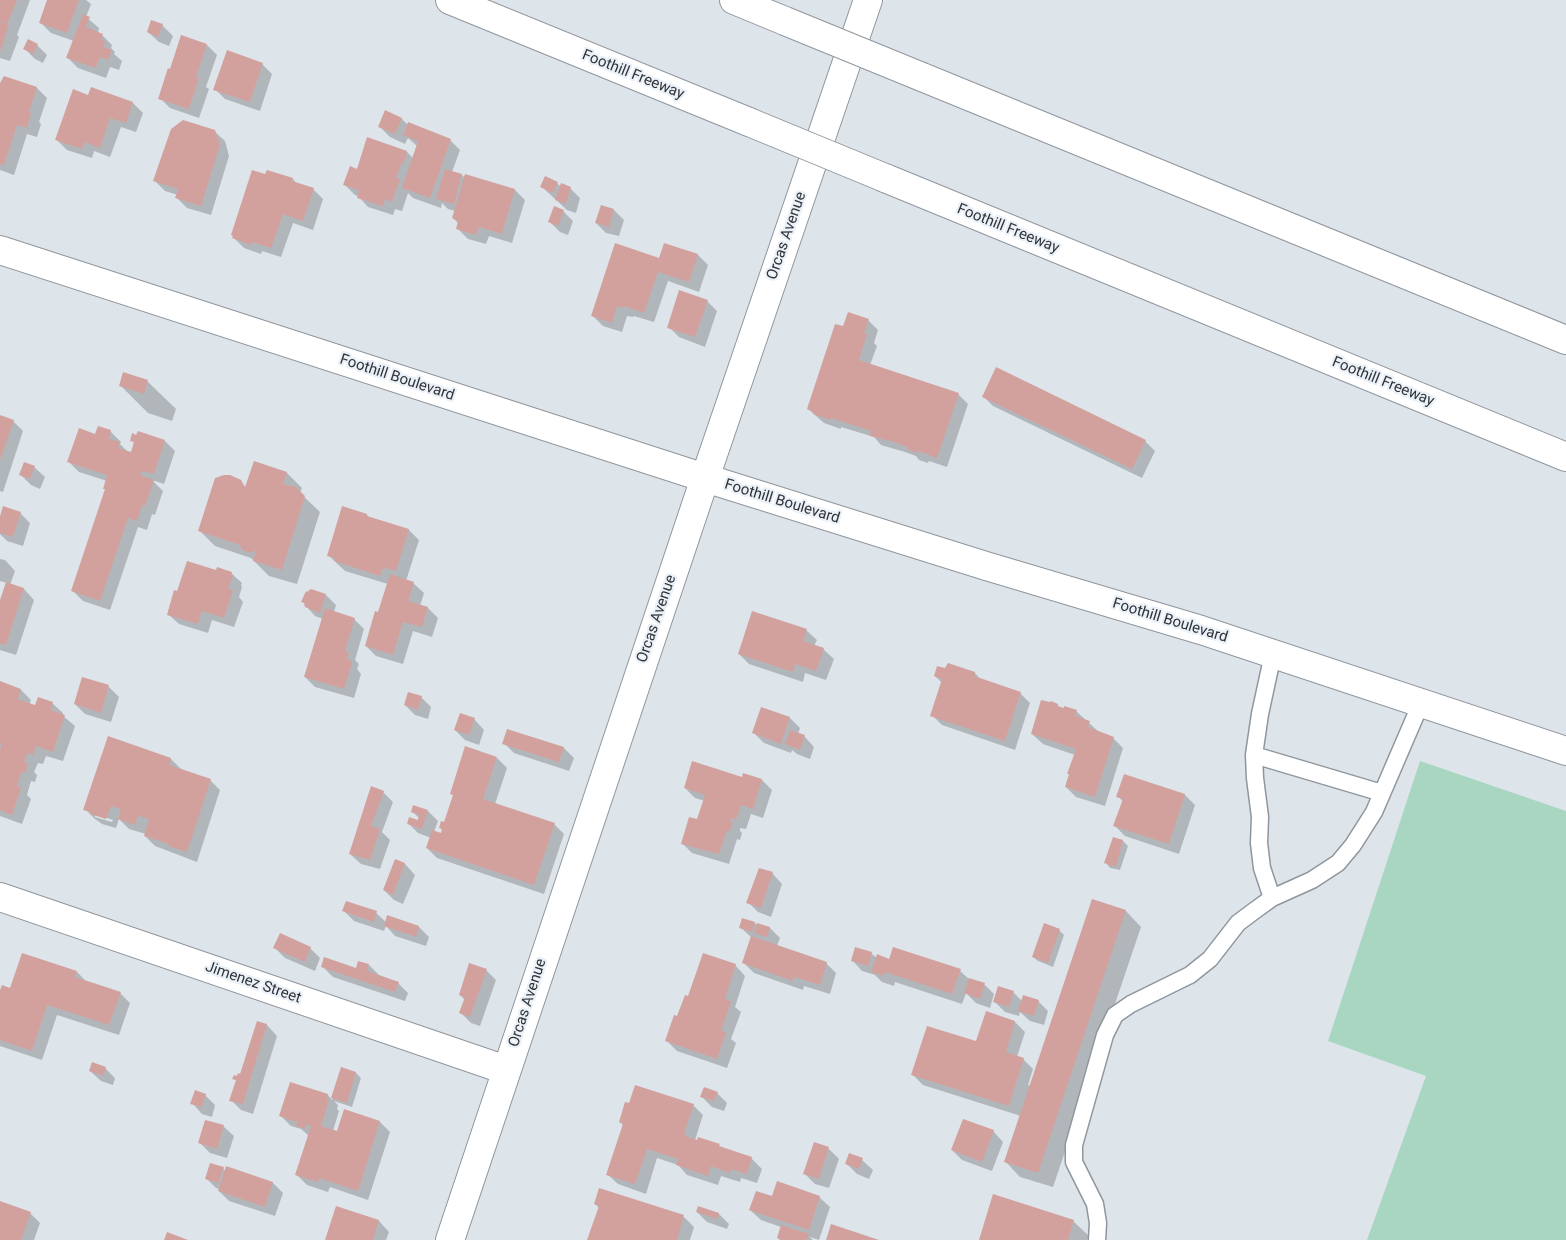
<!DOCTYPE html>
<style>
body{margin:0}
canvas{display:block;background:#dde4ea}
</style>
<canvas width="1566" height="1240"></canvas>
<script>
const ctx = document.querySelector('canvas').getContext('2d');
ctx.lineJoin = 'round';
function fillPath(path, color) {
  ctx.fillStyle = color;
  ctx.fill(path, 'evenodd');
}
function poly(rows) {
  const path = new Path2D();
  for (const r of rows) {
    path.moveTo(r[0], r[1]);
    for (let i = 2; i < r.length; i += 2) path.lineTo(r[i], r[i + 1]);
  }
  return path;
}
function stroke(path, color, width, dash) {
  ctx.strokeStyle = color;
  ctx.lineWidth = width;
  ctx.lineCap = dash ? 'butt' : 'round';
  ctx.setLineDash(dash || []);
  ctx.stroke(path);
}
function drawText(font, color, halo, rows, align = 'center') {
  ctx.font = font + ' Roboto,sans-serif';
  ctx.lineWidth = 4.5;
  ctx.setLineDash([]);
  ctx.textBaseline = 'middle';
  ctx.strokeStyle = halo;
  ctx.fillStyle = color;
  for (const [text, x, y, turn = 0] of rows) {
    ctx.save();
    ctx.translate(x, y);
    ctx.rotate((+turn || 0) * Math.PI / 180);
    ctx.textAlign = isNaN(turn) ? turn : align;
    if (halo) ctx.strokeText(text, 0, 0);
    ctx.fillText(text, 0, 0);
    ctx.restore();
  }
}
fillPath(poly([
 [1420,761,1566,811,1566,1240,1367,1240,1426,1076,1328,1041]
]), '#a8d6c0');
fillPath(poly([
 [0,0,30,0,17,35,19,37,10,61,0,58],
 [49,0,86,0,91,4,86,17,99,28,98,33,102,35,112,45,111,48,115,52,114,54,122,61,119,70,110,67,106,78,78,68,68,58,74,41,51,33,41,23],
 [152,22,163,26,173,36,169,46,159,42,148,32],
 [37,45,47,55,43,63,35,59,25,49],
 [207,45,217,55,206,87,209,89,199,118,170,108,160,98,171,71],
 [262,64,272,74,260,111,225,99,215,89],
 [0,85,37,88,47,98,39,122,41,124,37,137,27,134,14,175,0,170],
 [89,96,133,103,143,113,136,132,121,127,110,157,94,151,92,158,67,150,57,140],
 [386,112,402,119,408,125,450,140,460,150,452,172,462,175,465,178,466,176,515,190,525,200,512,243,489,236,486,244,468,239,458,229,459,224,453,218,455,211,448,209,442,203,441,208,413,198,408,193,402,211,395,209,393,215,368,207,358,196,355,195,345,185,358,170,368,139,407,152,413,158,417,146,408,138,405,144,390,137,380,127],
 [214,131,225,141,229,156,211,215,187,208,177,198,178,195,165,191,155,181],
 [268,171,293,179,297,184,313,189,323,199,313,230,293,223,281,257,262,251,261,254,244,248,234,238],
 [557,183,561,187,570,188,580,198,576,213,567,210,542,187],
 [601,206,614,210,624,220,619,236,606,233,596,223],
 [563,211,573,221,568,235,560,232,550,222],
 [698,255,708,265,699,292,668,281,654,322,634,316,633,317,627,316,622,332,603,326,593,316,660,259],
 [707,301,717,311,705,347,679,337,669,327],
 [868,320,878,330,874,343,877,346,870,365,958,394,968,404,947,467,929,461,928,463,919,460,916,456,905,452,881,445,874,437,841,427,841,429,824,423,808,409,844,328],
 [124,374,148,382,176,409,172,421,148,413,120,385],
 [983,396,1145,441,1155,451,1142,478,993,406],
 [0,417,13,421,23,431,3,492,0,491],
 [99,427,111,432,121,442,120,444,128,452,132,453,135,444,131,440,165,441,175,451,164,484,152,480,163,491,155,515,152,514,147,530,138,527,110,610,83,601,73,591,106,490,107,481,79,472,69,462,96,436],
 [254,462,287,473,302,488,300,493,320,512,297,584,269,576,251,558,215,546,200,531,240,481,246,488],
 [34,467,45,477,40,489,31,485,21,475],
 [20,513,30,523,23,546,7,541,0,534,0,520],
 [367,515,370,518,409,530,419,540,406,581,413,583,424,593,420,606,428,608,438,618,432,637,413,631,403,664,376,656,366,646,379,614,388,584,345,571,328,555],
 [0,559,5,560,15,571,10,585,24,589,34,600,16,655,0,650,0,604,7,583,0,581],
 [217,572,231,573,242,583,241,585,242,587,239,597,243,602,234,627,212,620,208,633,179,624,168,614],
 [311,590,326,595,336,605,334,612,354,619,364,629,355,660,359,664,357,669,361,674,354,698,315,687,305,677,323,619,315,616,305,605],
 [806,630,817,640,814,646,823,649,834,659,826,680,805,673,803,682,749,664,739,654],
 [975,673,981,680,1020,693,1030,703,1015,750,942,725,932,715,942,683,935,676],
 [0,685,21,690,31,700,29,705,36,707,52,703,63,713,62,715,75,726,63,761,46,756,43,764,38,763,34,772,37,775,35,782,31,781,27,795,31,799,22,824,0,816,0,754,2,749,0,749],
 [109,687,119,697,111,722,85,714,75,704],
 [421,697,431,707,428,719,415,715,405,705],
 [762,708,790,718,800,728,798,734,804,736,814,747,810,759,797,754,792,750,791,753,764,743,754,733],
 [1065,709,1076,711,1100,733,1113,738,1123,748,1105,806,1076,797,1066,787,1075,755,1043,744,1032,734],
 [474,719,484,730,479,745,465,740,455,730],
 [508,730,564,748,574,758,569,771,514,753,504,743],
 [109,737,171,759,181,769,210,780,220,790,197,862,155,846,145,836,146,834,129,829,119,819,116,828,102,824,95,819,85,809],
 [95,814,113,820,112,822,95,817],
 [497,758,507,768,495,804,554,824,564,834,544,894,437,858,427,848,431,838,418,833,408,823,418,821,419,818,413,812,428,811,438,821,434,832,442,835,443,830,440,828,445,824],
 [1125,775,1185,795,1195,805,1179,854,1125,836,1115,826,1123,802,1118,796],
 [743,779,762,780,772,790,763,818,751,814,746,829,740,828,740,831,742,833,740,840,737,839,729,864,692,853,682,843,698,821,705,801,695,798,685,788],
 [383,792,393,802,382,832,390,840,380,869,361,864,350,854],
 [1114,839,1123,841,1128,846,1120,870,1110,868,1106,863],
 [396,861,405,864,415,875,403,904,394,900,384,890],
 [772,873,782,884,771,917,758,912,748,902],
 [1093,901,1126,911,1141,927,1053,1187,1020,1177,1005,1161,1021,1116,923,1085,913,1075,977,1043,1015,1022,1025,1032,1017,1057,1023,1059,1033,1069,1028,1085,1031,1086],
 [344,911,376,913,386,922,388,917,419,927,429,937,426,946,395,936,386,926,384,931,354,921],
 [743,919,755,923,758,926,758,924,770,928,780,938,777,946,826,963,836,973,830,994,804,986,803,990,754,973,744,963,751,937,740,927],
 [1059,930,1064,935,1053,967,1038,961,1033,957],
 [275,948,310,948,320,958,315,971,285,958],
 [856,948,872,954,877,958,960,971,969,979,984,984,994,994,990,1008,976,1003,966,993,962,1004,895,982,894,986,882,982,875,975,862,971,852,960],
 [369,965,379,975,398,983,408,993,405,1001,333,977,323,967,357,969],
 [735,965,745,976,735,1007,741,1012,731,1039,736,1043,727,1068,677,1051,667,1041,689,998],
 [486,970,496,980,480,1026,471,1023,461,1013,465,1000,460,995],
 [77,972,87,982,120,993,130,1003,119,1035,57,1015,42,1060,0,1046,0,994,11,990],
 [1013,992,1022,1001,1038,1001,1048,1011,1044,1025,1030,1021,1020,1012,1019,1016,1005,1012,995,1002],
 [258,1023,267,1025,277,1036,253,1114,241,1110,231,1100,237,1081,234,1078,241,1075],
 [105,1068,115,1078,113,1085,101,1081,90,1071],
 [342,1069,356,1073,361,1078,352,1107,334,1101,338,1105,337,1109,339,1111,333,1131,338,1132,380,1122,390,1132,368,1200,330,1187,328,1192,307,1185,297,1175,309,1136,301,1129,291,1126,281,1116,328,1095,332,1100],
 [717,1093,727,1103,724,1111,712,1107,702,1097],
 [205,1095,215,1105,212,1117,202,1114,192,1103],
 [693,1105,703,1115,695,1140,751,1158,762,1169,757,1183,741,1178,740,1182,721,1176,718,1185,687,1175,678,1165,657,1158,646,1194,618,1184,607,1174,623,1125,620,1122],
 [223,1126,234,1136,227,1158,210,1153,200,1143],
 [993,1131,1003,1142,992,1171,962,1160,952,1150],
 [815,1144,829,1149,839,1159,829,1188,815,1184,805,1174],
 [850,1155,862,1160,873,1170,869,1179,857,1174,847,1164],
 [223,1168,225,1171,273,1183,283,1193,275,1216,229,1201,219,1191,219,1189,216,1188,206,1178],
 [600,1190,684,1217,694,1227,690,1240,589,1240,599,1208,595,1204],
 [819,1197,830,1207,819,1240,810,1237,813,1240,780,1240,778,1238,781,1227,761,1220,750,1210,772,1198],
 [0,1203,30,1213,40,1223,34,1240,0,1240],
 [337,1208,379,1221,389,1232,386,1240,326,1240],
 [699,1208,719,1214,729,1224,727,1229,707,1222,697,1212],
 [1073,1221,1089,1236,1087,1240,980,1240]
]), '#0003');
fillPath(poly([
 [0,0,17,0,7,24,0,21],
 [47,0,79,0,67,33,39,23],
 [83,14,90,17,86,27,103,34,101,39,105,41,103,47,112,50,108,60,100,57,96,68,66,58],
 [151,20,163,24,158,37,147,32],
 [0,22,9,25,0,52],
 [181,35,207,44,196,77,199,78,189,109,158,99,168,68,170,69],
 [28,39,38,44,33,54,23,49],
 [227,50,263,63,250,102,213,90],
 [4,76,37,87,29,112,31,113,27,128,17,125,4,165,0,164,0,83],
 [91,87,133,102,126,123,110,118,100,148,84,142,82,149,55,140,73,89,88,95],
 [385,110,402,118,395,134,378,127],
 [183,120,215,130,220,145,201,206,175,198,178,189,153,181,171,129],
 [408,122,451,139,430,198,402,188,418,141,403,135],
 [367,137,407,151,404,163,402,162,396,178,400,179,392,202,385,199,383,206,357,198,359,190,343,185,350,166,357,169],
 [445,169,462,174,454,204,436,199],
 [252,170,265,174,267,170,293,178,292,181,314,188,303,221,283,214,271,248,252,242,251,245,232,238,233,236,231,235],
 [465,174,515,189,502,234,479,227,476,235,456,229,458,221,452,218],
 [545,176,558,182,553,193,540,187],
 [561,183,571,187,566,204,555,200],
 [601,205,614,209,609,227,595,223],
 [554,206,564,210,558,226,548,222],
 [615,243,659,258,664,243,698,254,689,282,658,272,644,313,624,306,623,308,617,306,612,323,591,316],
 [679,290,708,300,695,337,667,328],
 [848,312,869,319,864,333,867,334,859,360,959,393,937,458,919,451,918,453,908,450,909,448,894,442,870,436,871,431,831,418,831,420,813,414,813,412,807,409,835,324,843,326],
 [996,367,1146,440,1132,469,982,397],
 [123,372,148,380,144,394,119,386],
 [0,415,14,420,0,460],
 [98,426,111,430,109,439,120,442,118,448,131,452,134,442,130,441,132,433,136,435,138,431,165,440,154,474,142,471,140,475,154,480,145,506,142,505,137,521,128,518,100,601,71,591,105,489,103,489,107,475,67,462,79,428,95,434],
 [254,461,287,472,283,484,296,487,305,496,282,570,253,561,256,550,251,553,242,550,240,545,198,531,215,478,224,475,230,475,241,480,245,487],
 [24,462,35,466,30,479,19,475],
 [3,506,21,512,13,537,0,533,0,516],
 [342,506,367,514,367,516,409,529,396,571,385,568,384,570,382,569,380,576,334,561,335,558,327,556],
 [187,561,216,570,217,567,232,572,231,575,233,575,228,589,233,590,224,618,202,611,198,624,167,615,174,590,177,591],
 [390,574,414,582,408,601,428,607,422,627,403,622,393,655,365,646,375,611,378,612],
 [6,582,24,588,6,645,0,644,0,600],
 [311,589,326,594,320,613,305,607,304,603,301,602,306,591,307,592],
 [325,608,355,618,345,651,349,653,347,659,350,660,352,663,344,689,304,677],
 [752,611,807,629,803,641,824,648,816,671,795,664,793,672,738,654],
 [948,663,975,672,974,676,1021,692,1005,741,930,716,942,679,934,676,937,666,945,668],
 [82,677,109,685,101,713,74,704],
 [0,681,21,689,18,699,35,705,38,697,53,702,51,710,65,715,53,752,36,746,33,755,28,753,24,762,28,763,25,773,21,772,17,786,21,788,12,815,0,810,0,750,2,743,0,743],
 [408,692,422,696,418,710,404,705],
 [1041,700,1050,702,1051,701,1058,704,1058,706,1064,708,1064,706,1077,710,1075,716,1090,721,1088,727,1114,737,1095,797,1065,787,1069,774,1067,774,1076,749,1031,734],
 [761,707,790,717,781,744,752,733],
 [460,713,475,718,469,735,454,730],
 [507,729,564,747,559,762,502,744],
 [790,730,805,735,800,750,785,744],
 [108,736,171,758,169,765,211,779,187,852,168,846,169,844,144,836,149,819,138,816,135,825,118,819,121,809,111,806,106,819,90,814,91,812,83,810],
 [465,746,497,757,483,799,555,823,534,885,426,848,432,830,441,833,442,829,439,828,441,821,444,822,453,795,450,794],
 [692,761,742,777,743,773,762,779,753,809,741,805,736,820,731,818,730,821,733,822,730,831,727,830,719,854,681,844,689,817,697,819,705,795,684,788],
 [1124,774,1185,794,1169,844,1113,826,1123,799,1116,797],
 [371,786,384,791,371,826,380,829,370,860,349,854],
 [413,805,428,810,422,829,407,824,409,817,418,820,419,815,411,812],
 [1113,837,1123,840,1116,867,1104,863],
 [395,859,405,863,393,895,383,890],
 [759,868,773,872,761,908,746,903],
 [1092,899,1126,910,1038,1173,1004,1162],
 [346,901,377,911,374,922,342,911],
 [387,915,419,926,416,937,384,926],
 [742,918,755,922,752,932,739,928],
 [757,923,770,927,767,937,754,933],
 [1044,923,1060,929,1048,963,1032,957],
 [280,933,311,947,305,962,273,948],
 [751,936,827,962,820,985,794,977,793,981,742,963],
 [855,947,872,952,868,966,851,961],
 [893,947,961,969,952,994,885,972,884,976,871,972,877,954,889,959],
 [22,953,77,971,75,977,121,992,109,1025,47,1005,32,1051,0,1040,0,990,2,985,10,988],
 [703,953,736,964,725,999,731,1001,721,1031,726,1032,717,1059,665,1041,674,1015,677,1016,685,995,688,996],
 [324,957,356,968,358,961,369,964,367,971,399,982,395,992,321,967],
 [469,963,487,969,470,1017,459,1013,465,997,459,995],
 [969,978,985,983,980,999,964,993],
 [998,986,1014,991,1009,1007,993,1002],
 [1023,995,1039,1000,1034,1016,1018,1011],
 [986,1011,1015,1021,1006,1052,1024,1058,1009,1106,911,1075,927,1026,976,1041],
 [257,1021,267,1024,243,1104,229,1101,236,1080,232,1079,234,1075,237,1076,238,1073,240,1074],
 [92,1062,106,1067,103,1076,89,1071],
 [341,1067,356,1072,347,1103,331,1098],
 [290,1082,328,1094,327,1099,329,1100,321,1126,337,1131,344,1109,380,1121,358,1191,319,1178,318,1182,295,1175,311,1126,306,1124,305,1129,296,1126,297,1122,279,1116],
 [635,1085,694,1104,684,1133,686,1133,685,1136,697,1140,698,1137,720,1144,719,1146,752,1157,747,1174,731,1169,730,1173,711,1166,708,1176,676,1165,678,1159,647,1149,635,1184,606,1175,623,1124,619,1122,625,1102,629,1103],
 [704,1087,718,1092,714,1101,700,1097],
 [195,1090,206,1094,202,1107,190,1104],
 [963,1119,994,1130,982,1162,951,1150],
 [205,1120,224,1125,217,1149,198,1143],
 [814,1142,829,1147,819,1179,803,1174],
 [849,1153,863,1158,859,1169,845,1164],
 [210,1163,224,1167,218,1183,205,1179],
 [226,1166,273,1182,265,1207,218,1191],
 [777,1181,820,1196,809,1230,749,1210,756,1191,772,1196],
 [599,1188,684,1215,677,1240,587,1240,599,1206,594,1204],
 [993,1194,1074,1220,1068,1240,979,1240],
 [0,1201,31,1212,21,1240,0,1240],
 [336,1206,379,1220,373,1240,325,1240],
 [698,1206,719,1213,717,1219,696,1212],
 [831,1224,879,1240,826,1240],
 [781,1225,809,1234,807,1240,782,1240,777,1238],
 [167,1232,188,1240,164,1240]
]), '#d3a19d');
const service = poly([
 [1254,755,1382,793],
 [1272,898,1262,868,1259,843,1260,817,1255,778,1254,755,1260,714,1273,654],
 [1097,1240,1098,1223,1095,1204,1074,1162,1074,1145,1105,1035,1115,1015,1131,1004,1190,975,1210,959,1238,923,1254,911,1272,898,1312,880,1338,863,1353,845,1374,812,1421,703]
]);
const minor = poly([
 [0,897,506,1070],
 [450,1240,705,478,868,0]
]);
const primary = poly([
 [0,250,705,478,986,566,1201,630,1566,751]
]);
const motorway = poly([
 [450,0,749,122],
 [734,0,785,21],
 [922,77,1566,340],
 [885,178,1566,457]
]);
stroke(service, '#90969d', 19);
stroke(minor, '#90969d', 30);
stroke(primary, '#90969d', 30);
stroke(motorway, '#90969d', 30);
stroke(service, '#fff', 16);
stroke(minor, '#fff', 28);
stroke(primary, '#fff', 28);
stroke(motorway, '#fff', 28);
const motorwayBridge = poly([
 [785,21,922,77],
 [749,122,885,178]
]);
stroke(motorwayBridge, '#90969d', 30, []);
stroke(motorwayBridge, '#fff', 28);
drawText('15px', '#303336', '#eaf1f8', [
 ["Foothill Freeway",633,75,22],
 ["Foothill Freeway",1008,229,22],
 ["Orcas Avenue",787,236,-71],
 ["Foothill Boulevard",397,378,18],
 ["Foothill Freeway",1383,382,22],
 ["Foothill Boulevard",782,502,17],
 ["Orcas Avenue",657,619,-71],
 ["Foothill Boulevard",1170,621,17],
 ["Jimenez Street",253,983,19],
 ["Orcas Avenue",528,1003,-72]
]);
</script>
